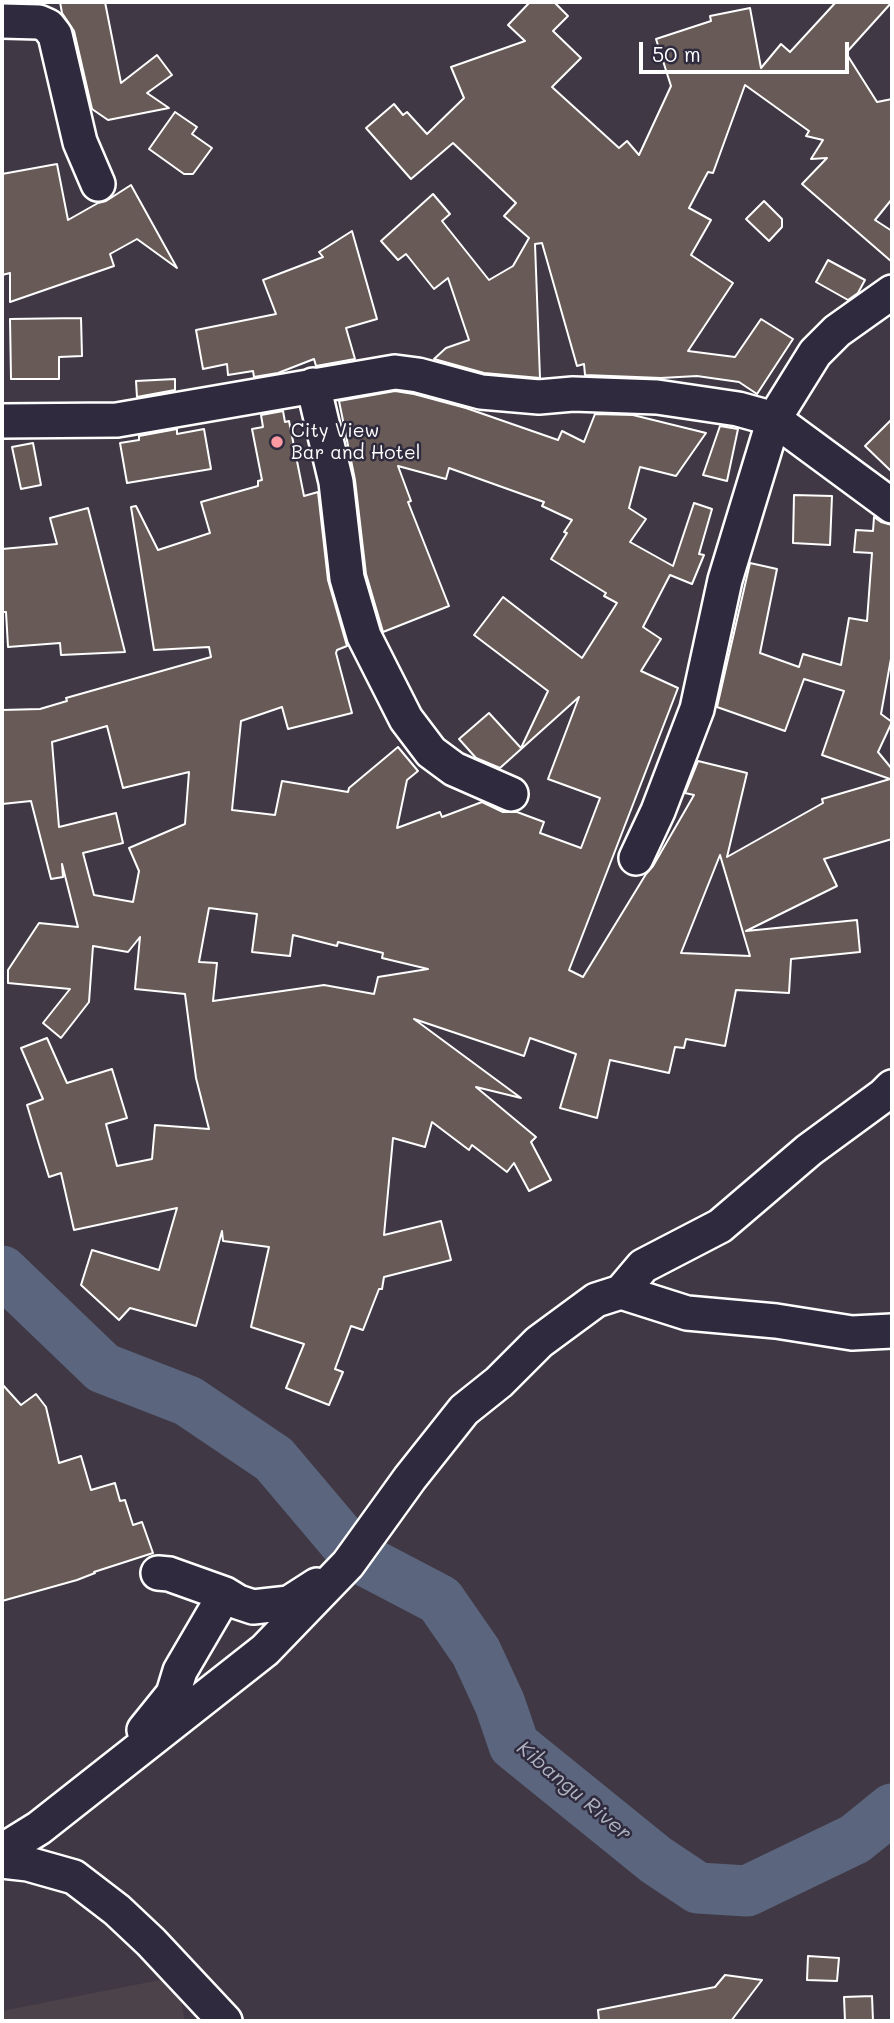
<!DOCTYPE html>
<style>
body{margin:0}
#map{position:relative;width:894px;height:2023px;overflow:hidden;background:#403945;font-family:Mali,sans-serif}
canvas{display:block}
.frame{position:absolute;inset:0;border:4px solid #fff;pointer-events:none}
.scale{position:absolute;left:639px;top:42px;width:210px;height:32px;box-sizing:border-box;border:4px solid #fff;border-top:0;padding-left:9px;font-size:21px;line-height:24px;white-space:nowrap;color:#fff;-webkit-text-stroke:5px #2f2a3d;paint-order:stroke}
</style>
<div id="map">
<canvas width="894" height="2023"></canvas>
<div class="frame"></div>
<div class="scale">50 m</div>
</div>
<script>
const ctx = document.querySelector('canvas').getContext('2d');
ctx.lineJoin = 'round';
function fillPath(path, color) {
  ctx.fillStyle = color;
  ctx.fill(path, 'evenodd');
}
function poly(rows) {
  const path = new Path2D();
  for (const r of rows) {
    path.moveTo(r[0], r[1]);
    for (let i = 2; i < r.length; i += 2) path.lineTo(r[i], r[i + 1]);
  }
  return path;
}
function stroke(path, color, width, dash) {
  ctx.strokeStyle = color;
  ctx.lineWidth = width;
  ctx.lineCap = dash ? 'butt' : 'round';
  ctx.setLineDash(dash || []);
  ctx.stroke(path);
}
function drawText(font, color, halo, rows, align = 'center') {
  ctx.font = font + ' Mali,sans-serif';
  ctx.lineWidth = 5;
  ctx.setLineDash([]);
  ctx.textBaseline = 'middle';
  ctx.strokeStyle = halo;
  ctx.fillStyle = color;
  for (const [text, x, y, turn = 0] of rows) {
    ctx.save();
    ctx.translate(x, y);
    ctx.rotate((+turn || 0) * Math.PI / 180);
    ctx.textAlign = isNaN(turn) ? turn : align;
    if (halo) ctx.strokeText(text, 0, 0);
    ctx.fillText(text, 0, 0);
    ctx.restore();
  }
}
fillPath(poly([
 [176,1977,185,2021,2,2021,2,2011]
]), '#4c434a');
stroke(poly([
 [2,1271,103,1368,188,1401,274,1459,356,1556,440,1600,476,1652,500,1704,514,1745,656,1860,698,1888,747,1891,855,1839,892,1809]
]), '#5b667e', 51);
const building = poly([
 [60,2,105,2,121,83,157,55,172,75,147,93,169,108,108,120,92,109,74,31,62,13,60,2],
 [530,2,554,2,568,16,553,31,581,58,552,87,619,148,627,141,639,155,671,86,656,39,711,21,710,16,750,8,761,68,781,44,790,52,836,2,892,2,846,53,877,102,892,99,892,199,875,220,892,231,892,262,802,184,827,158,811,159,823,140,806,136,809,131,745,85,713,173,708,172,689,208,711,220,691,255,733,283,688,351,735,357,761,319,793,339,757,394,739,382,697,376,661,378,585,375,584,364,577,366,542,243,535,244,540,378,484,373,434,359,446,348,469,340,448,278,434,289,406,254,398,260,381,241,433,194,450,214,442,221,489,280,513,266,529,238,504,216,516,203,453,143,411,179,366,128,394,104,403,115,407,112,427,134,464,98,451,67,525,41,508,25,530,2],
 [175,112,197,127,192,134,212,148,193,174,184,174,149,149,175,112],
 [57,164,68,220,98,203,106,201,131,185,177,268,137,239,110,254,114,266,10,302,10,273,2,275,2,174,57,164],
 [764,201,782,219,782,227,769,241,746,219,764,201],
 [352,231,377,319,346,328,355,359,316,366,314,359,278,373,254,377,253,371,228,375,227,364,203,369,196,330,276,314,263,280,323,257,319,252,352,231],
 [828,260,865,280,858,293,848,300,816,282,828,260],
 [81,318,82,356,59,357,59,379,11,379,10,319,81,318],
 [175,379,175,390,137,397,136,381,175,379],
 [395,391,414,394,466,408,558,440,562,431,584,442,595,414,633,415,706,433,676,476,640,467,629,508,646,519,630,542,673,566,694,503,712,509,699,554,704,555,692,584,670,575,643,627,661,639,641,671,678,688,569,970,583,977,646,874,653,866,694,795,685,793,698,761,747,773,727,857,823,803,822,799,890,779,822,755,844,691,804,679,785,731,717,707,750,563,777,569,760,653,799,667,803,654,841,665,849,618,867,621,872,553,854,552,856,530,873,531,874,517,881,522,892,525,892,653,881,714,892,722,878,752,892,769,892,839,824,859,837,886,746,931,857,920,860,952,791,959,789,993,736,990,725,1046,686,1039,684,1048,675,1047,669,1073,610,1060,597,1118,560,1108,576,1054,530,1038,524,1056,414,1019,521,1098,476,1087,536,1137,531,1142,551,1180,529,1191,514,1163,507,1172,472,1145,469,1150,432,1122,425,1147,393,1138,384,1235,441,1221,451,1260,384,1277,382,1289,379,1289,363,1330,351,1326,335,1369,343,1372,329,1405,286,1388,304,1344,251,1327,269,1247,223,1241,222,1231,196,1326,130,1308,119,1320,81,1285,92,1250,159,1270,177,1208,74,1230,61,1173,49,1177,27,1105,43,1099,21,1048,47,1038,67,1083,112,1069,127,1118,106,1124,117,1166,152,1159,155,1125,209,1129,196,1078,185,994,135,989,140,937,128,952,93,946,89,1002,61,1038,43,1023,70,989,8,983,8,970,39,923,78,927,62,864,63,877,51,879,31,801,2,804,2,710,40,709,67,701,66,698,211,657,209,647,154,650,131,507,136,506,158,550,210,533,201,502,258,486,258,481,262,480,252,429,263,427,261,415,283,411,285,422,289,421,304,496,318,492,328,580,347,646,337,650,336,653,352,713,288,729,282,707,241,721,232,810,275,815,282,781,348,792,349,788,398,747,418,771,407,780,397,828,440,812,442,817,482,802,503,812,517,812,544,822,540,833,581,848,600,798,548,779,579,697,500,768,476,758,459,739,489,713,521,748,548,691,474,635,503,597,582,658,617,603,604,596,606,593,551,559,567,533,564,532,572,520,542,506,544,502,449,468,446,479,398,466,411,501,408,502,449,606,383,632,366,574,355,480,339,401,395,391],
 [107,726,123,788,189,772,185,824,129,848,139,871,133,902,94,895,83,853,123,843,116,813,59,827,52,742,107,726],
 [720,855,750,956,681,953,720,855],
 [209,908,257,914,252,952,290,956,293,935,337,946,338,942,383,953,382,958,428,969,378,977,374,994,324,985,213,1001,217,963,199,962,209,908],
 [892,419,892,472,865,446,892,419],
 [720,426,738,429,727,481,703,475,720,426],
 [177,429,177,434,204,429,211,469,127,483,120,443,139,440,139,436,177,429],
 [33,443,41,485,21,489,12,447,33,443],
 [794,495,832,496,830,545,793,543,794,495],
 [88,508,125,652,61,655,60,643,8,647,6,612,2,612,2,549,57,544,50,518,88,508],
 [2,1384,21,1405,36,1394,46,1407,59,1463,81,1456,91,1490,115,1483,120,1501,125,1500,133,1525,142,1522,153,1553,94,1572,95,1573,77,1580,2,1601,2,1384],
 [808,1956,839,1958,837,1981,807,1980,808,1956],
 [725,1975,762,1980,731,2021,599,2021,598,2010,715,1987,725,1975],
 [872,1996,873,2021,845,2021,844,1997,872,1996]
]);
fillPath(building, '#685b57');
stroke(building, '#fff', 2);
const street = poly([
 [2,21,39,22,48,26,55,35,80,142,98,184],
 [313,385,336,482,347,578,364,636,406,719,431,752,454,769,511,794],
 [2,421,117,420,395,372,418,375,481,392,539,397,573,394,657,397,738,409,774,419,892,506],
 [636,858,658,811,697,709,725,580,774,419,815,353,837,331,892,292],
 [621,1292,643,1266,720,1226,809,1150,884,1095,892,1087],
 [158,1573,169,1574,225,1594,238,1602,253,1607,289,1603,317,1585],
 [144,1730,173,1694,180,1671,225,1594],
 [2,1851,39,1828,265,1650,348,1564,410,1478,464,1410,499,1382,539,1342,596,1300,621,1292,687,1313,776,1321,852,1333,892,1331],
 [2,1861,28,1864,74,1877,117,1910,151,1942,225,2021]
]);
stroke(street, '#fff', 38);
stroke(street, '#2f2a3d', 33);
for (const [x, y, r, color] of [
 [277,442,7,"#ff9aa2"]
]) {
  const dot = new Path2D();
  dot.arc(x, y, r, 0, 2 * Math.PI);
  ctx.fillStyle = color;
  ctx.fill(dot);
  stroke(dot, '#2f2a3d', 2.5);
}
drawText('19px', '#fff', '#2f2a3d', [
 ["City View",291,431],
 ["Bar and Hotel",291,453]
], 'left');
drawText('italic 21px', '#adb2be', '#2f2a3d', [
 ["Kibangu River",574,1791,40]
]);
</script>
